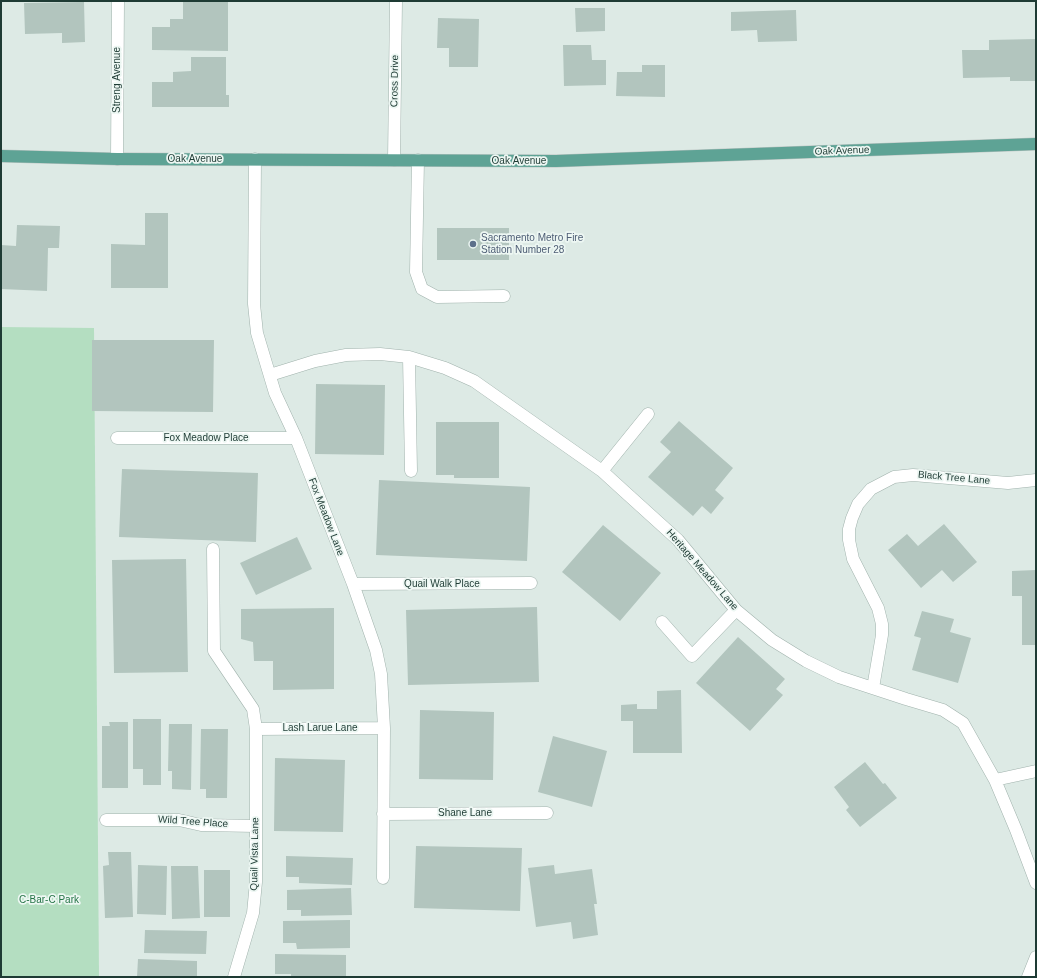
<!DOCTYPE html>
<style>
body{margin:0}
#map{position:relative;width:1037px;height:978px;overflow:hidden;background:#ddeae5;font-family:Arial,sans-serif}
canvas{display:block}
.frame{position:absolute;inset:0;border:2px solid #1e3b34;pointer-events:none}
</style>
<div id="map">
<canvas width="1037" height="978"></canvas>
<div class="frame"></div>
</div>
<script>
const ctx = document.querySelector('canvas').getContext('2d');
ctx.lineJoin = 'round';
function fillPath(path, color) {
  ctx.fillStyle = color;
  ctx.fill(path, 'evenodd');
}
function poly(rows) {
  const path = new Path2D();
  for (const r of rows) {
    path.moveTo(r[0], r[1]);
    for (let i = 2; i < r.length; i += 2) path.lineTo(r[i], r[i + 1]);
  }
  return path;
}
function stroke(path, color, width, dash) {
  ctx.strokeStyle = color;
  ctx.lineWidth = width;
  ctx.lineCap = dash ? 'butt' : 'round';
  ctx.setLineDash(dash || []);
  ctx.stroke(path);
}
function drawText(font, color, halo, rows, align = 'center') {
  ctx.font = font + ' Arial,sans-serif';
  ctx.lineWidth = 3.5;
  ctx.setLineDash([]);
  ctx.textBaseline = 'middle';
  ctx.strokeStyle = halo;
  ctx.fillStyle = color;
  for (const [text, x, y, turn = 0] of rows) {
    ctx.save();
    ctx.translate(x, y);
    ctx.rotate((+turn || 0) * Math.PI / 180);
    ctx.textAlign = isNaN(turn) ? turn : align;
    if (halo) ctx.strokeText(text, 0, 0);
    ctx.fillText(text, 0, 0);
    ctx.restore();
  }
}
fillPath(poly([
 [1,327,94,328,99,977,1,977]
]), '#b4dec1');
fillPath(poly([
 [183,1,228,2,228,51,152,50,152,27,170,27,170,19,183,19],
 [84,2,85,42,62,43,62,33,25,34,24,3],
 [575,8,605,8,605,31,576,32],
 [796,10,797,41,758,42,757,30,731,31,731,12],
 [438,18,479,19,478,67,449,67,449,48,437,48],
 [1036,39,1036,81,1010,81,1010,77,963,78,962,50,989,50,989,40],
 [563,45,591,45,592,60,606,60,606,85,564,86],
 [191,57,226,57,226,95,229,95,229,107,152,107,152,82,173,82,173,72,191,71],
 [642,65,665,65,665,97,616,96,617,72,642,72],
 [145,213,168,213,168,288,111,288,111,244,145,245],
 [17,225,60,226,59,248,48,248,47,291,1,289,1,245,16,246],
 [437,228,509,228,509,260,437,260],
 [92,340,214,340,213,412,92,411],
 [316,384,385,385,384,455,315,454],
 [679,421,733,468,715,490,724,498,711,514,702,506,693,516,648,477,671,452,660,442],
 [436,422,499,422,499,478,454,478,454,475,436,475],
 [122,469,258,473,256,542,119,537],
 [379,480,530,487,527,561,376,555],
 [944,524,977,562,953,582,942,570,921,588,888,550,907,534,918,546],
 [603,525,661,573,620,621,562,572],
 [297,537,312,569,256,595,240,563],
 [186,559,188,672,114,673,112,560],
 [1036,570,1036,645,1022,645,1022,596,1012,596,1012,571],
 [537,607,539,682,408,685,406,610],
 [334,608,334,689,273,690,273,661,254,661,253,642,241,639,241,609],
 [922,611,954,619,950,632,971,638,958,683,912,670,921,638,914,636],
 [738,637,785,679,776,689,783,695,750,731,696,683],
 [681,690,682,753,633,753,633,721,621,721,621,705,637,704,637,709,657,709,657,691],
 [420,710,494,712,493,780,419,779],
 [133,719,161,719,161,785,143,785,143,769,133,769],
 [109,722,128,722,128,788,102,788,102,726,110,726],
 [169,724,192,724,191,790,172,789,172,771,168,771],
 [201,729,228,729,227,798,206,798,206,789,200,789],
 [553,736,607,751,592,807,538,792],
 [275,758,345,760,343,832,274,831],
 [865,762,883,784,885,783,897,798,860,827,846,810,849,807,834,787],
 [416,846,522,848,520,911,414,908],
 [108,852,131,852,133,917,105,918,103,866,109,865],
 [286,856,353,858,352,885,299,883,299,877,286,877],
 [138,865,167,866,166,915,137,914],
 [554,865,555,874,592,869,597,904,594,904,598,935,573,939,571,922,536,927,528,868],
 [171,866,198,866,200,918,172,919],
 [204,870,230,870,230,917,204,917],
 [351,888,352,915,301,916,301,910,287,910,287,890],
 [350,920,350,948,297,949,296,943,283,943,283,921],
 [145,930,207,931,206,954,144,953],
 [275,954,346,955,346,977,291,977,291,974,275,974],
 [138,959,197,961,197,977,137,977]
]), '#b2c5be');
const minor = poly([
 [117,159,118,1],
 [255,159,254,304,257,333,275,393,296,438,353,584,376,650,381,674,384,728,383,878],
 [394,160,396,1],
 [418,160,416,272,422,289,437,297,504,296],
 [409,357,411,471],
 [270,375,315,361,346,355,380,354,409,357,445,368,474,381,602,471,625,492,678,540,736,610,772,640,806,661,839,677,906,699,943,710,963,723,995,780,1016,830,1036,883],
 [117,438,296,438],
 [602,471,648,414],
 [213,549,214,651,253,709,256,729,256,882,253,913,234,977],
 [353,584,531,583],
 [662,622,692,656,736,610],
 [873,688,882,635,882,624,878,608,853,559,849,540,849,529,852,518,858,504,871,489,894,477,913,475,1008,483,1036,480],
 [256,729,384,728],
 [995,780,1036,771],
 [383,814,547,813],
 [106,820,179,820,201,825,256,826],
 [1028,977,1036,957]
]);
const major = poly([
 [1,156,117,159,556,161,1036,144]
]);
stroke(minor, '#a0b2ac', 13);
stroke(major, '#bcc4c2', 13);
stroke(minor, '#fff', 12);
stroke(major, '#5ea395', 12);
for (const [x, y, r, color] of [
 [473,244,4,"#5c6f8a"]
]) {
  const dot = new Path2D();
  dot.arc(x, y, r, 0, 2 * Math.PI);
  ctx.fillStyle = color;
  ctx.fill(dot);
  stroke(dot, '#edf7f3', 1.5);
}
drawText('10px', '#1e3b34', '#edf7f3', [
 ["Streng Avenue",117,80,-90],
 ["Cross Drive",395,81,-89],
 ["Oak Avenue",842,151,-2],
 ["Oak Avenue",195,159],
 ["Oak Avenue",519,161],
 ["Fox Meadow Place",206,438],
 ["Black Tree Lane",954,478,5],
 ["Fox Meadow Lane",326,517,69],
 ["Heritage Meadow Lane",702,570,49],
 ["Quail Walk Place",442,584],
 ["Lash Larue Lane",320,728],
 ["Shane Lane",465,813],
 ["Wild Tree Place",193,822,4],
 ["Quail Vista Lane",255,854,-89]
]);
drawText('10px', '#4e5e75', '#edf7f3', [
 ["Sacramento Metro Fire",481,238],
 ["Station Number 28",481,250]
], 'left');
drawText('10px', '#257447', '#edf7f3', [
 ["C-Bar-C Park",49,900]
]);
</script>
